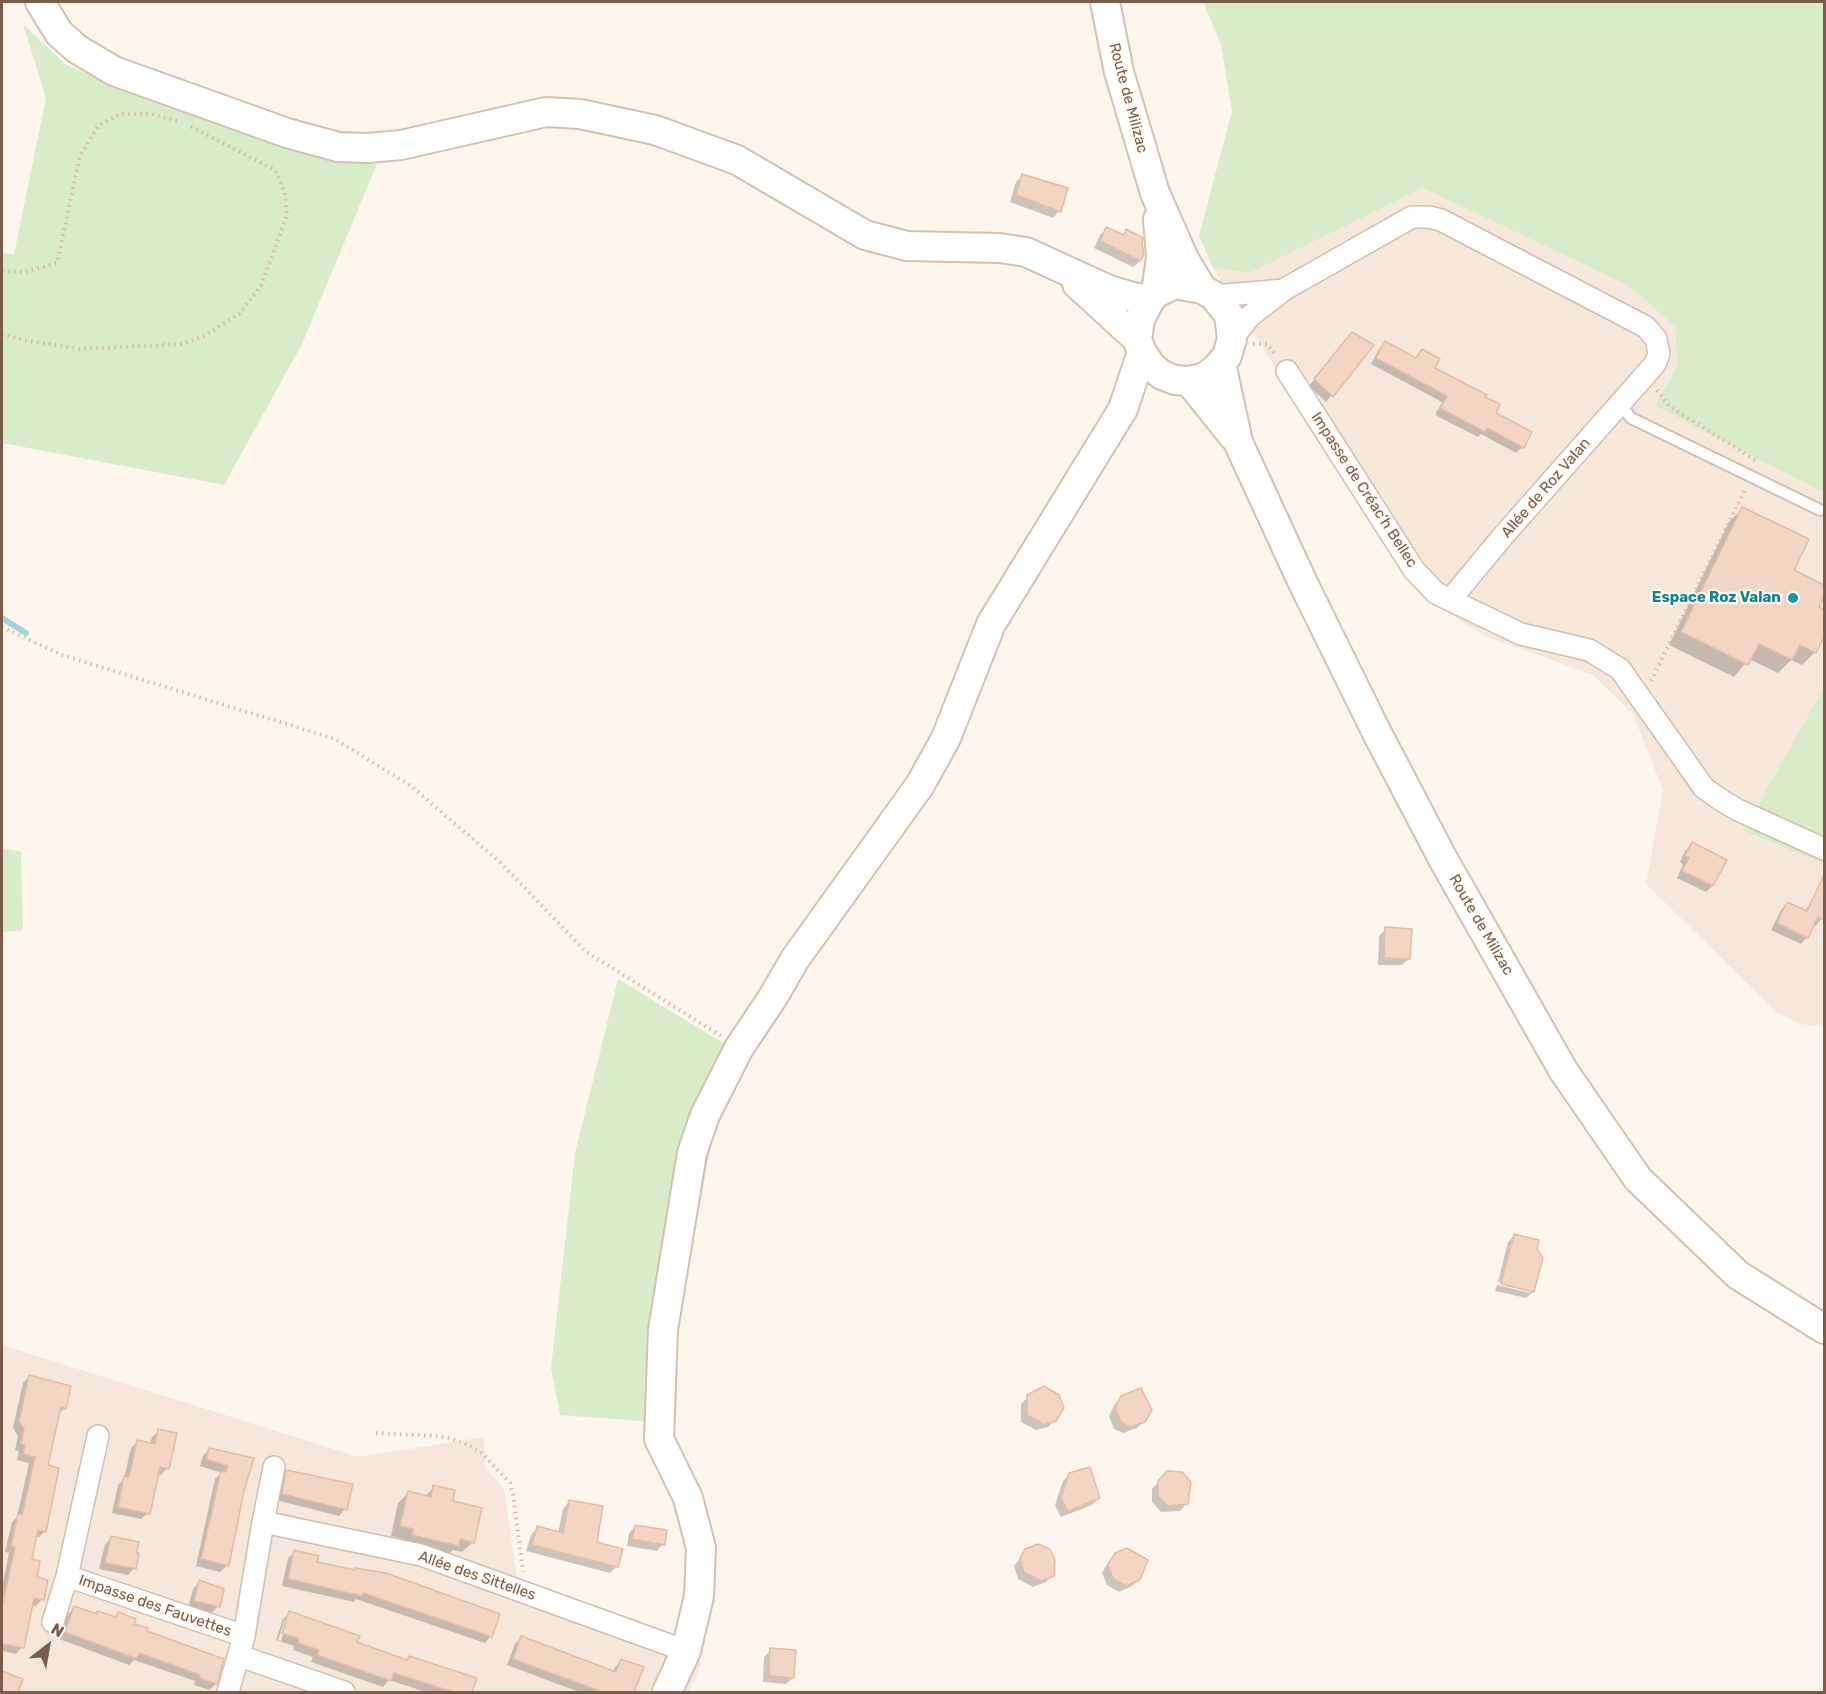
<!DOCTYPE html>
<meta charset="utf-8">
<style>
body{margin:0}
#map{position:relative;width:1826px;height:1694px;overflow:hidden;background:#fdf6ec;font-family:Rubik,sans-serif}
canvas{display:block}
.frame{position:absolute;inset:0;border:3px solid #7a5c4d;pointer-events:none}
.north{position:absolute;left:18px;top:1616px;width:60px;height:60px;-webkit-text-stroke:4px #fffaf3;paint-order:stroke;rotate:31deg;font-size:16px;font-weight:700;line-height:24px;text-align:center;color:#7a5c4d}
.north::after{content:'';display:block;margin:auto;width:21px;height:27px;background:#7a5c4d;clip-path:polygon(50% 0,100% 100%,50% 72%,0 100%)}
</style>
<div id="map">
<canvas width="1826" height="1694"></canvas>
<div class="frame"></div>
<div class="north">N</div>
</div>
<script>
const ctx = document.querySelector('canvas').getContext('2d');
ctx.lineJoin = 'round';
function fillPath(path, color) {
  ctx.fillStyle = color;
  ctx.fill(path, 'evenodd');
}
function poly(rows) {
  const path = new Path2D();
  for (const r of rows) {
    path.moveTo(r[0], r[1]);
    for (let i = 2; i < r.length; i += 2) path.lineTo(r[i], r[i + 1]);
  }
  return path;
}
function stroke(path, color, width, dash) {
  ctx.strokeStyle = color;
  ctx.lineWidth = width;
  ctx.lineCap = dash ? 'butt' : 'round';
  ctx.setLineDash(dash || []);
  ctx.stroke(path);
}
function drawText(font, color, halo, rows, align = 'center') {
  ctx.font = font + ' Rubik,sans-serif';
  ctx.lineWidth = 4.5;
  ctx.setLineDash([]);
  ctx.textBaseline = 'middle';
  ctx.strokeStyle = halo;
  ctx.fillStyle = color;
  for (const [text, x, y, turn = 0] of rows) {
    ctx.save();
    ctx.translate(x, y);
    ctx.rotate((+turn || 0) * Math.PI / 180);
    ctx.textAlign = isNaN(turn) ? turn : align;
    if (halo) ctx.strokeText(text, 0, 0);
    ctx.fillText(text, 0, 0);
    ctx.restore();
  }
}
fillPath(poly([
 [1423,188,1629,286,1675,327,1677,367,1655,406,1824,493,1824,687,1743,831,1824,864,1824,1027,1800,1024,1776,1012,1646,884,1663,790,1633,714,1593,675,1485,636,1423,597,1288,388,1213,268,1250,273],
 [2,1345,359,1457,484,1437,485,1467,504,1489,517,1578,672,1636,702,1663,689,1692,2,1692]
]), '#f5e8da');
fillPath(poly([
 [1203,2,1824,2,1824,493,1655,406,1677,367,1675,327,1629,286,1423,188,1250,273,1213,268,1199,236,1232,111,1221,44],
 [23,24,65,64,114,86,279,144,379,159,302,344,224,485,2,443,2,253,14,254,46,98],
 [1824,687,1824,864,1743,831],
 [2,848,21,852,23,930,2,932],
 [618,979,746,1057,716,1120,677,1323,670,1423,560,1415,551,1368,575,1153]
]), '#d8ecc9');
fillPath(poly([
 [1023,176,1066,189,1059,211,1053,218,1010,202,1016,182],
 [1107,229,1121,236,1127,231,1143,254,1140,261,1133,267,1094,248,1100,235],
 [1346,340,1372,345,1326,402,1309,386],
 [1385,343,1415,359,1422,351,1433,368,1483,397,1494,413,1523,447,1516,453,1481,434,1478,437,1435,415,1442,402,1371,364,1379,349],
 [1742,509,1792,570,1824,587,1824,593,1817,607,1824,611,1824,633,1815,652,1802,665,1791,660,1778,673,1749,659,1734,677,1669,645,1729,522],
 [1692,844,1712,886,1706,892,1677,878,1683,864,1680,862,1685,851],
 [1814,899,1824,904,1824,915,1816,926,1813,924,1807,937,1801,944,1771,930,1781,910,1787,903,1805,911],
 [1386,929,1409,959,1402,965,1378,965,1379,936],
 [1514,1236,1533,1292,1526,1298,1495,1291,1497,1285,1530,1293,1530,1290,1498,1282,1508,1242],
 [29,1377,65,1408,57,1415,46,1467,45,1531,39,1537,35,1537,30,1560,42,1599,36,1606,31,1605,22,1647,16,1654,2,1651,2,1587,9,1553,5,1552,12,1522,17,1517,29,1463,17,1460,19,1451,15,1450,18,1436,13,1428,23,1383],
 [1028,1397,1055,1420,1048,1427,1036,1430,1021,1422,1021,1404],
 [1122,1397,1144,1421,1137,1428,1123,1433,1114,1429,1109,1416,1115,1404],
 [159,1431,167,1468,161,1475,157,1474,148,1513,141,1519,112,1513,118,1485,124,1479,131,1448,138,1441,150,1444,152,1437],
 [209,1449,247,1472,227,1565,220,1572,196,1566,215,1479,222,1473,200,1466,203,1456],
 [287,1472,345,1509,339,1516,276,1500,280,1479],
 [1167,1473,1186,1504,1180,1511,1161,1512,1152,1502,1152,1489],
 [1070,1474,1099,1498,1092,1505,1061,1517,1055,1505,1063,1481],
 [434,1487,451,1502,473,1542,462,1552,453,1550,447,1555,403,1546,404,1539,391,1536,398,1503,408,1493,424,1497],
 [569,1502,595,1543,617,1566,610,1573,526,1551,531,1535,537,1528,558,1533,563,1509],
 [636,1526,663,1544,657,1551,627,1546,629,1533],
 [111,1538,134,1568,128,1575,99,1569,105,1545],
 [1026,1551,1052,1575,1046,1582,1033,1587,1018,1579,1014,1566],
 [295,1552,316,1563,491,1636,485,1643,356,1599,354,1602,282,1586,288,1558],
 [1116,1554,1139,1579,1132,1586,1119,1592,1107,1585,1102,1573,1109,1561],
 [199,1582,218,1606,212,1613,188,1608,193,1589],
 [75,1607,96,1615,98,1613,114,1618,118,1614,145,1632,222,1660,216,1684,209,1690,194,1685,195,1681,134,1660,129,1665,59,1639,68,1614],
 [290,1613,356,1643,406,1661,409,1657,475,1679,471,1692,426,1692,389,1680,383,1687,311,1662,313,1657,293,1650,294,1646,276,1640,283,1619],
 [285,1619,288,1619,281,1641,278,1640],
 [521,1638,613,1673,615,1667,622,1660,642,1668,632,1692,579,1692,507,1665,515,1644],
 [771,1650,793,1678,786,1684,763,1682,764,1657]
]), '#0003');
stroke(poly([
 [2,618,26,633]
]), '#a5d3da', 6);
const building = poly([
 [1022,174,1068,188,1061,212,1016,195,1022,174],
 [1106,227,1124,235,1126,229,1143,238,1142,244,1144,254,1141,261,1100,241,1106,227],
 [1352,332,1374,345,1333,397,1314,379,1352,332],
 [1385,341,1416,358,1422,349,1440,359,1435,368,1487,395,1485,397,1500,404,1496,413,1532,432,1524,448,1487,428,1485,432,1440,408,1447,396,1376,358,1385,341],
 [1742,507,1809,539,1794,570,1824,585,1824,596,1819,607,1824,610,1824,637,1816,653,1800,645,1792,660,1759,644,1748,665,1681,632,1742,507],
 [1692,842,1727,860,1713,886,1682,871,1689,858,1685,856,1692,842],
 [1824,875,1824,920,1818,917,1808,938,1777,923,1787,902,1807,911,1824,875],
 [1385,927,1412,929,1410,959,1384,958,1385,927],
 [1514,1234,1539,1240,1537,1249,1543,1258,1534,1292,1501,1284,1514,1234],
 [29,1375,71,1386,66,1409,61,1407,48,1465,59,1468,46,1532,38,1530,32,1559,40,1561,37,1577,48,1580,44,1600,34,1598,24,1648,2,1644,2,1606,15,1547,11,1546,18,1514,22,1515,35,1457,23,1454,25,1445,21,1444,24,1429,19,1421,29,1375],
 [1044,1386,1059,1395,1064,1408,1056,1421,1043,1424,1027,1415,1027,1395,1044,1386],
 [1141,1388,1152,1410,1145,1422,1130,1427,1121,1422,1115,1408,1121,1396,1141,1388],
 [158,1429,177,1433,169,1469,160,1467,150,1514,118,1507,124,1476,129,1477,137,1440,155,1444,158,1429],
 [209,1448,254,1458,244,1491,229,1566,201,1559,221,1471,226,1472,228,1466,206,1459,209,1448],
 [1090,1467,1100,1498,1068,1511,1061,1498,1069,1473,1090,1467],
 [286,1470,353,1484,347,1510,282,1494,286,1470],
 [1167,1471,1182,1472,1191,1482,1188,1504,1168,1506,1158,1496,1158,1481,1167,1471],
 [433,1485,455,1490,453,1501,482,1508,474,1543,460,1539,459,1546,412,1535,413,1529,400,1526,408,1491,431,1497,433,1485],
 [569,1500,603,1506,597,1542,623,1549,618,1567,532,1545,537,1526,563,1533,569,1500],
 [635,1525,667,1530,665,1545,632,1539,635,1525],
 [111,1536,139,1542,136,1553,139,1553,136,1569,105,1563,111,1536],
 [1038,1544,1050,1549,1055,1560,1054,1576,1041,1581,1024,1572,1020,1558,1025,1549,1038,1544],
 [1127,1548,1148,1560,1140,1580,1126,1586,1113,1579,1108,1565,1115,1553,1127,1548],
 [294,1550,319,1556,317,1562,355,1570,355,1568,386,1573,500,1614,492,1637,363,1593,362,1596,288,1579,294,1550],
 [199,1580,224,1589,220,1607,194,1601,199,1580],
 [74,1606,97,1614,97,1611,116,1617,118,1612,136,1619,134,1624,148,1628,147,1631,224,1659,217,1684,199,1678,200,1675,139,1653,137,1659,65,1632,74,1606],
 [289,1611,360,1636,357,1642,407,1660,409,1656,477,1678,472,1692,453,1692,394,1673,391,1681,317,1655,319,1650,298,1643,299,1639,282,1633,289,1611],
 [521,1636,616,1672,621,1659,644,1667,634,1692,602,1692,513,1659,521,1636],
 [770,1648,796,1650,794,1678,769,1676,770,1648],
 [2,1671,23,1679,18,1692,2,1692,2,1671]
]);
fillPath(building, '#f3d5c3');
stroke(building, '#e6bba3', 1.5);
const lane = poly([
 [1620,404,1631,418,1820,510]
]);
const street = poly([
 [1214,296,1284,290],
 [1232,339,1250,316,1285,289,1412,217,1429,217,1441,220,1646,327,1656,339,1659,354,1655,364,1503,536,1450,600,1521,634,1589,650,1620,669,1704,788,1721,800,1738,810,1824,849],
 [1287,371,1414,570,1436,593,1450,600],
 [98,1436,67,1576,244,1636],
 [263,1522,274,1467],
 [53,1622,67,1576],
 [240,1656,344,1692],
 [228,1692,244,1636,263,1522,421,1555,686,1651]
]);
const secondary = poly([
 [40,2,59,33,77,49,114,71,287,133,338,147,368,148,401,145,546,112,580,114,655,130,737,160,865,235,907,246,1000,248,1026,252,1109,290,1133,297,1150,300],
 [1105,2,1119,72,1155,193,1184,259,1202,289],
 [1077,284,1137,339],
 [1175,284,1202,289,1214,296,1229,315,1232,339,1227,356,1215,370,1203,378,1189,381,1175,380,1162,375,1151,366,1142,352,1137,339,1140,319,1150,300,1156,293,1175,284],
 [1156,293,1161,257,1158,219],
 [1221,363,1238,442,1303,583,1376,731,1443,859,1563,1070,1638,1179,1738,1275,1824,1329],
 [1189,381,1233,436],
 [667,1692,686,1651,699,1596,701,1548,688,1498,659,1439,663,1330,692,1153,705,1115,739,1048,773,997,795,959,920,785,946,738,991,624,1123,409,1142,352]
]);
stroke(lane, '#d1beb0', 14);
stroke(street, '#d1beb0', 24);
stroke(secondary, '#d6c0b0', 32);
stroke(poly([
 [2,271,24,272,57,263,80,156,98,126,120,114,151,114,181,122],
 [2,334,23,340,81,349,181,344,204,336,239,314,261,286,287,215,285,193,275,170,188,125],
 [1253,344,1267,344,1276,356],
 [1657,390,1670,407,1755,460],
 [2,627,62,655,335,739,411,786,502,864,585,951,721,1036],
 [1651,681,1746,488],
 [376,1433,436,1436,453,1439,468,1445,482,1453,510,1483,513,1494,523,1572]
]), '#d9b8a5', 4, [1.5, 4.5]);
stroke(lane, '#fff', 10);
stroke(street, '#fff', 21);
stroke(secondary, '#fff', 28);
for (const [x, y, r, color] of [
 [1793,598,6,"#0f9aa8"]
]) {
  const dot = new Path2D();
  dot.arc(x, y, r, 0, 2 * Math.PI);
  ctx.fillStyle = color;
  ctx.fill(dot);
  stroke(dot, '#fffaf3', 2);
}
drawText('15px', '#7a5c4d', '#fffaf3', [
 ["Route de Milizac",1128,98,75],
 ["Allée de Roz Valan",1546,488,-49],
 ["Impasse de Créac’h Bellec",1364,490,57],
 ["Route de Milizac",1481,925,60],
 ["Allée des Sittelles",477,1576,19],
 ["Impasse des Fauvettes",155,1606,19]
]);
drawText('bold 15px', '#0d838f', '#fffaf3', [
 ["Espace Roz Valan",1781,598]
], 'right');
</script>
